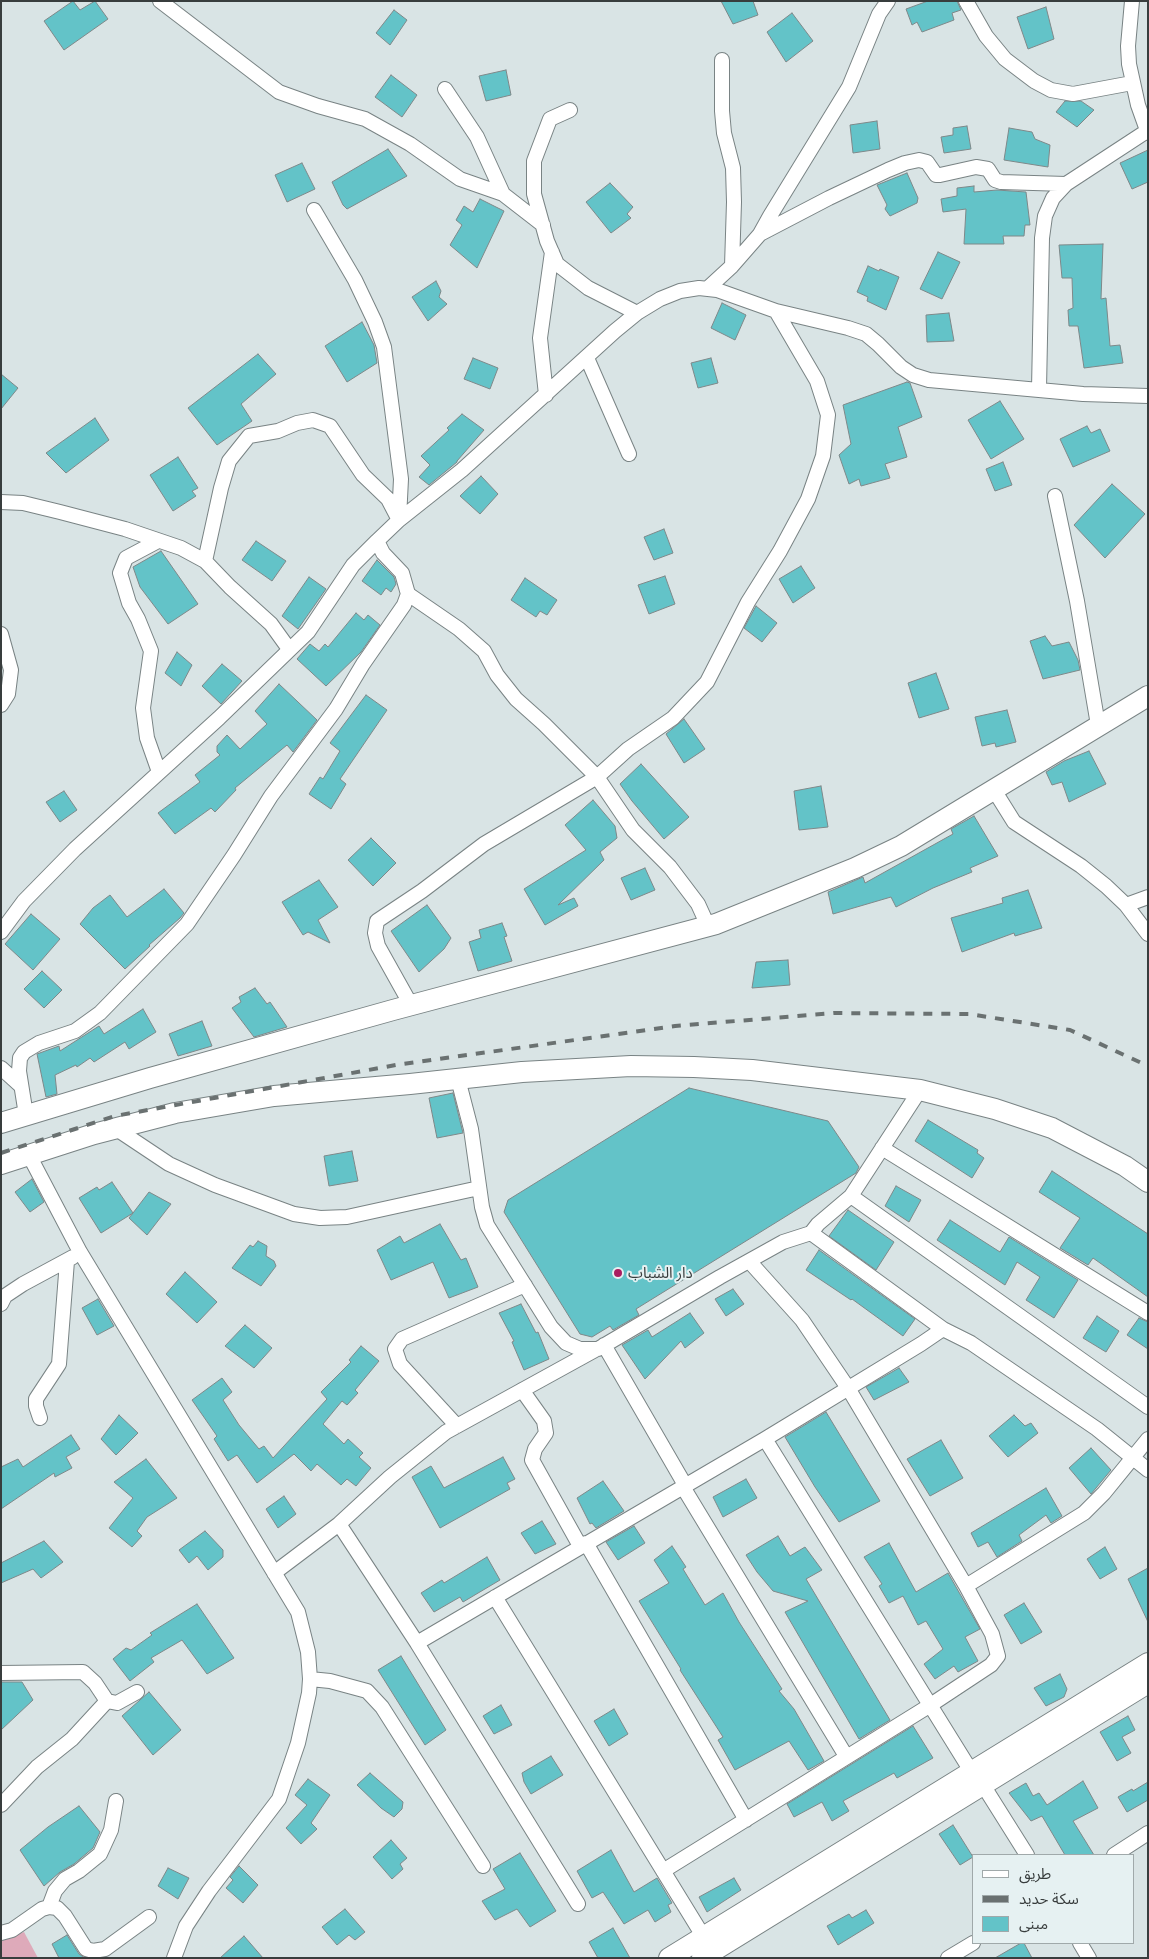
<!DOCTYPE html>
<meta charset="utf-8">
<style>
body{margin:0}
#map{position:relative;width:1149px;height:1959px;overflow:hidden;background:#d9e4e5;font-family:Raleway,"Noto Sans Arabic",sans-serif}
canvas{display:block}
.frame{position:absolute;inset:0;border:2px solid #383d3d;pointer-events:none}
.legend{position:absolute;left:972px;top:1854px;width:162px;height:90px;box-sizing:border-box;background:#e6f1f2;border:1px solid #a0a9aa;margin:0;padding:6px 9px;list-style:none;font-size:15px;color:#383d3d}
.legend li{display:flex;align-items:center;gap:10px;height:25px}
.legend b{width:25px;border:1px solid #a0a9aa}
</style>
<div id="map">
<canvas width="1149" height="1959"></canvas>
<div class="frame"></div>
<ul class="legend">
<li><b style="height:6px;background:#fff"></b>طريق</li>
<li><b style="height:6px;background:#6a7171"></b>سكة حديد</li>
<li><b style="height:14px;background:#63c3c8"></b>مبنى</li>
</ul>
</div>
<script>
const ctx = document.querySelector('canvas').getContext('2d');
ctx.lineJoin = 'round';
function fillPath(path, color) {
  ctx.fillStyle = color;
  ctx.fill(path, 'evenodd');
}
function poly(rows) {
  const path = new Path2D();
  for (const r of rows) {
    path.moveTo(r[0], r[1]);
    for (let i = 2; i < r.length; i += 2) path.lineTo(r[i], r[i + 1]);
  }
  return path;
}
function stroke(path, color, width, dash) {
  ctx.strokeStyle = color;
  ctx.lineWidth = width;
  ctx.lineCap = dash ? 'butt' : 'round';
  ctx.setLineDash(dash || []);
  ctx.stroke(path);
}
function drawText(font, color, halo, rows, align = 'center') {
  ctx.font = font + ' Raleway,"Noto Sans Arabic",sans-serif';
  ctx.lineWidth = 4;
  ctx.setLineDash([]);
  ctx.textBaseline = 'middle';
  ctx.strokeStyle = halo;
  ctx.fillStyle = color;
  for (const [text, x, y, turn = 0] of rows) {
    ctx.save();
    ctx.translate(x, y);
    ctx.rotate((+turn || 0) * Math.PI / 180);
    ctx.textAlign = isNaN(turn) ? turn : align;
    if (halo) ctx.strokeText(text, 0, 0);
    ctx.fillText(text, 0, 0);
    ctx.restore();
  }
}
fillPath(poly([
 [24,1932,38,1958,1,1958,1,1940]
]), '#deaaba');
const building = poly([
 [73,1,80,10,95,1,108,19,64,50,44,21,73,1],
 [721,1,753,1,758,15,733,24,721,1],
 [928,1,957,1,961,10,952,13,954,20,922,32,917,22,912,25,906,9,928,1],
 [1046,7,1054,39,1028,49,1017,17,1046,7],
 [394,10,407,20,390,45,376,33,394,10],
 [792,13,813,41,786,62,767,32,792,13],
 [506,70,511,95,486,101,479,76,506,70],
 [391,75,417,95,402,117,375,97,391,75],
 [1065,101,1081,101,1094,110,1077,127,1056,112,1065,101],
 [877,121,880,149,853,153,850,125,877,121],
 [967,126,971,149,944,153,941,137,953,135,953,128,967,126],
 [1009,128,1032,132,1035,139,1050,145,1048,167,1004,160,1009,128],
 [388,149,407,176,347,209,343,205,332,182,388,149],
 [1148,150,1148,182,1132,189,1120,163,1148,150],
 [302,163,315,189,287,202,275,175,302,163],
 [907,173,918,198,917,203,890,216,885,209,887,205,877,185,907,173],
 [610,183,633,207,627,214,631,218,611,233,586,202,610,183],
 [974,186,974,192,997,190,1026,192,1030,225,1025,225,1024,236,1003,236,1004,244,964,244,966,209,943,212,941,199,957,196,957,188,974,186],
 [480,199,504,211,477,268,450,245,462,225,456,220,464,206,473,212,480,199],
 [1103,244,1101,299,1106,298,1110,346,1120,345,1123,363,1084,368,1078,326,1069,326,1068,310,1073,308,1072,278,1062,278,1059,245,1103,244],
 [938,252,960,262,942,299,920,289,938,252],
 [868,266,879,271,880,269,899,277,886,310,867,301,868,297,857,292,868,266],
 [436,281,441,291,439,297,447,304,428,321,412,297,436,281],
 [722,303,746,315,735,340,711,328,722,303],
 [949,313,954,341,927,342,926,315,949,313],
 [362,322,374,345,377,363,347,382,325,346,362,322],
 [258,354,276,374,241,404,252,421,217,445,188,408,258,354],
 [473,358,498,368,490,389,464,379,473,358],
 [711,358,718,383,698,388,691,363,711,358],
 [1,374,18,388,1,409,1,374],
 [907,382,910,383,922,417,898,427,907,457,885,464,890,478,861,486,859,479,849,484,839,455,851,444,843,405,907,382],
 [1000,401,1024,439,991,459,968,420,1000,401],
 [462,414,484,430,457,461,457,462,429,485,419,477,430,465,421,456,449,430,447,428,462,414],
 [95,418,109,440,66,473,46,453,95,418],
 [1087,426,1091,433,1100,429,1110,451,1073,467,1060,439,1087,426],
 [178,457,198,488,192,491,196,496,173,511,150,475,178,457],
 [1003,462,1012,485,995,491,986,469,1003,462],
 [481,476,498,494,480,514,460,496,481,476],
 [1112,484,1145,514,1105,558,1074,525,1112,484],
 [664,529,673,553,654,560,644,537,664,529],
 [256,541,286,561,272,581,242,560,256,541],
 [161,551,198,604,168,624,140,587,133,567,161,551],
 [377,560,394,577,396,584,391,592,386,588,381,595,362,581,377,560],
 [801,566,815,588,793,603,779,579,801,566],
 [665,576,675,604,649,614,638,585,665,576],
 [309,577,326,589,298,629,282,616,309,577],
 [525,578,557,600,547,615,540,611,536,617,511,600,525,578],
 [756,606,777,623,762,642,744,628,756,606],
 [356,613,364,620,368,615,380,625,361,652,326,686,297,659,310,644,319,651,325,644,328,647,356,613],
 [1045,636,1052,646,1069,642,1078,660,1080,670,1043,679,1030,641,1045,636],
 [177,652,192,665,181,686,165,673,177,652],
 [222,664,242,681,221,704,202,686,222,664],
 [936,673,949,709,919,718,908,683,936,673],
 [279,684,317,720,293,752,287,745,235,788,236,790,215,812,211,808,175,834,158,813,200,782,195,775,220,755,217,752,217,746,227,735,240,749,267,724,255,711,279,684],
 [366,695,387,710,340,779,346,784,331,809,309,794,320,777,323,779,340,751,330,743,366,695],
 [1007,710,1016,742,996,747,995,743,982,746,975,717,1007,710],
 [684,719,705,749,684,763,666,734,684,719],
 [1089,751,1106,784,1069,802,1062,782,1052,785,1046,772,1064,761,1089,751],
 [641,764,689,817,664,839,632,801,620,784,641,764],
 [821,786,828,827,799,830,794,791,821,786],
 [64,791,77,810,60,822,46,802,64,791],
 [593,800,615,826,617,838,600,852,604,860,558,905,574,898,578,906,545,925,524,889,586,850,565,825,593,800],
 [974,816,998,856,970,868,972,872,933,888,896,907,891,897,833,914,828,892,863,877,865,883,953,834,951,829,974,816],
 [371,838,396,863,373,886,348,860,371,838],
 [645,868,655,890,631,900,621,878,645,868],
 [319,880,338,907,318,920,330,943,308,932,303,935,282,902,319,880],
 [164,889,184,913,180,918,149,945,150,946,125,969,80,924,93,908,110,895,127,917,164,889],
 [1028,890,1042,928,1015,936,1014,933,962,952,951,918,1003,903,1002,898,1028,890],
 [427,905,451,938,444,949,419,972,391,931,427,905],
 [31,914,60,939,33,970,5,944,31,914],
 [502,923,507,936,504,937,512,961,478,971,469,942,481,938,479,930,502,923],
 [788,960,790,985,752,988,756,962,788,960],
 [42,971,62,990,44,1008,24,989,42,971],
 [255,988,267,1004,270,1002,287,1027,254,1037,232,1008,241,1002,239,997,255,988],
 [143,1009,156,1032,129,1049,125,1042,94,1062,90,1058,77,1067,76,1065,55,1075,57,1094,46,1097,37,1054,59,1046,60,1051,99,1026,104,1034,143,1009],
 [202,1021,212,1046,178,1056,169,1034,202,1021],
 [689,1088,828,1121,859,1167,856,1173,636,1309,639,1315,613,1330,610,1326,592,1337,580,1334,504,1212,508,1200,689,1088],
 [453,1093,463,1133,437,1138,429,1098,453,1093],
 [928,1120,978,1150,977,1153,984,1158,972,1178,915,1141,928,1120],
 [352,1151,358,1181,329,1186,324,1156,352,1151],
 [1052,1171,1148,1234,1148,1297,1093,1258,1088,1265,1060,1248,1080,1218,1039,1192,1052,1171],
 [32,1179,44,1202,30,1212,15,1192,32,1179],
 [112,1182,133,1213,149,1192,171,1204,147,1235,129,1218,133,1213,101,1233,79,1198,97,1187,99,1190,112,1182],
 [896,1186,921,1200,909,1222,885,1206,896,1186],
 [848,1210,894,1242,876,1270,829,1236,848,1210],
 [950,1220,1000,1252,1009,1237,1078,1280,1054,1318,1026,1300,1040,1277,1017,1262,1005,1285,937,1240,950,1220],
 [440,1224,461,1260,466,1258,478,1287,449,1298,433,1262,391,1280,377,1250,400,1236,404,1243,440,1224],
 [258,1241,267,1246,266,1256,274,1261,276,1266,261,1286,232,1268,250,1245,253,1247,258,1241],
 [819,1250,915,1319,903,1336,852,1299,851,1300,806,1270,819,1250],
 [185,1272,217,1302,197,1323,166,1294,185,1272],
 [733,1289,744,1304,726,1316,715,1299,733,1289],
 [98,1299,114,1326,97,1335,82,1308,98,1299],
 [521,1304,536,1333,538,1332,549,1359,524,1370,512,1342,514,1341,499,1313,521,1304],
 [690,1313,704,1333,685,1348,681,1341,645,1379,622,1345,648,1330,652,1337,690,1313],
 [1097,1316,1119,1331,1106,1352,1083,1338,1097,1316],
 [1139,1318,1148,1322,1148,1349,1127,1335,1139,1318],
 [245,1325,272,1348,254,1368,225,1346,245,1325],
 [361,1346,379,1361,355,1390,358,1393,347,1405,342,1401,323,1424,344,1444,348,1439,363,1453,359,1457,371,1468,356,1486,347,1479,341,1485,317,1464,311,1471,294,1454,257,1483,237,1455,228,1461,214,1439,217,1436,192,1400,222,1378,232,1392,223,1400,239,1425,259,1449,264,1446,273,1458,327,1399,321,1392,351,1362,349,1360,361,1346],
 [899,1368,909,1382,874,1400,866,1387,899,1368],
 [826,1412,880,1501,839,1522,815,1487,785,1437,826,1412],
 [119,1415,138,1433,116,1455,101,1439,119,1415],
 [1014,1415,1025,1426,1031,1423,1038,1433,1008,1457,989,1436,1014,1415],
 [71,1435,80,1449,66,1457,72,1468,55,1477,54,1473,1,1509,1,1467,18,1459,23,1467,71,1435],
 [941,1440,963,1478,930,1496,907,1459,941,1440],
 [1091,1448,1111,1470,1091,1494,1069,1468,1091,1448],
 [503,1457,515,1479,507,1483,510,1489,440,1528,412,1477,431,1466,444,1488,503,1457],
 [146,1459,177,1498,147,1517,137,1531,142,1536,132,1547,109,1528,133,1498,114,1482,146,1459],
 [746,1479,757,1498,723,1517,713,1497,746,1479],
 [603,1481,624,1511,596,1528,592,1523,590,1524,577,1498,603,1481],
 [1046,1488,1062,1516,1051,1523,1046,1515,1019,1535,1022,1541,997,1557,988,1542,978,1547,971,1533,1046,1488],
 [284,1496,296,1514,278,1528,266,1509,284,1496],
 [542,1521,556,1544,535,1554,521,1533,542,1521],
 [634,1526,645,1543,618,1560,606,1542,634,1526],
 [205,1531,223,1550,223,1557,208,1570,197,1556,189,1563,179,1550,205,1531],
 [778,1536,790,1556,805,1547,822,1570,806,1579,890,1720,859,1739,785,1612,808,1601,773,1591,757,1572,746,1555,778,1536],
 [44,1541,63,1562,41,1578,33,1569,1,1583,1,1563,44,1541],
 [889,1543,916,1592,948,1573,980,1629,965,1637,978,1661,958,1672,954,1666,935,1679,924,1664,943,1649,926,1621,918,1625,903,1596,889,1603,879,1586,882,1584,864,1557,889,1543],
 [672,1546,686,1567,683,1569,705,1605,723,1593,739,1622,782,1689,779,1691,794,1709,824,1761,808,1770,789,1741,735,1770,718,1740,723,1737,680,1670,681,1669,639,1601,669,1583,654,1560,672,1546],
 [1105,1547,1117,1569,1100,1579,1087,1559,1105,1547],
 [487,1557,500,1580,463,1602,460,1597,434,1612,421,1593,442,1580,444,1583,487,1557],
 [1148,1568,1148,1622,1128,1579,1148,1568],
 [1024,1603,1042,1632,1021,1644,1004,1615,1024,1603],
 [197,1604,234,1658,207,1674,182,1640,151,1658,154,1662,130,1681,113,1659,126,1648,131,1650,152,1635,150,1633,197,1604],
 [401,1656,446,1730,425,1745,378,1670,401,1656],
 [1060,1674,1067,1689,1064,1697,1046,1706,1034,1688,1060,1674],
 [1,1682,22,1682,33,1700,1,1730,1,1682],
 [149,1692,181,1730,153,1755,122,1716,149,1692],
 [501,1705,512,1725,494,1734,483,1716,501,1705],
 [614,1709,628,1734,609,1746,594,1721,614,1709],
 [1128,1716,1135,1730,1122,1737,1131,1753,1117,1761,1100,1732,1128,1716],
 [913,1726,933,1758,897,1778,894,1773,843,1801,849,1811,832,1821,822,1802,794,1817,787,1804,913,1726],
 [551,1756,563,1775,531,1794,524,1782,522,1773,551,1756],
 [370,1773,403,1802,402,1809,394,1817,381,1808,357,1785,370,1773],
 [308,1779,330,1795,311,1823,317,1829,301,1844,286,1828,307,1805,295,1795,308,1779],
 [1083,1781,1098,1808,1073,1821,1094,1855,1065,1855,1042,1816,1031,1821,1009,1793,1026,1783,1033,1796,1039,1793,1047,1805,1083,1781],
 [1148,1782,1148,1800,1127,1812,1118,1797,1132,1789,1133,1791,1148,1782],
 [79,1806,100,1832,93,1848,74,1864,60,1872,44,1886,20,1850,48,1827,79,1806],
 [953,1825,973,1857,960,1865,939,1834,953,1825],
 [391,1840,407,1858,400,1864,403,1869,392,1879,373,1857,391,1840],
 [611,1850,634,1892,657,1878,672,1903,668,1905,671,1912,655,1922,648,1910,624,1924,603,1892,592,1898,577,1871,611,1850],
 [520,1853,556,1911,530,1927,517,1909,495,1920,482,1901,505,1889,493,1869,520,1853],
 [239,1866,258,1885,243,1903,226,1888,233,1880,230,1877,239,1866],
 [168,1868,189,1878,178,1899,158,1886,168,1868],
 [734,1878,741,1890,707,1912,699,1897,734,1878],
 [345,1909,365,1932,355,1940,349,1935,337,1945,322,1927,345,1909],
 [866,1910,874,1923,838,1945,827,1926,849,1914,852,1918,866,1910],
 [613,1928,630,1958,598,1958,589,1942,613,1928],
 [67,1935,79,1954,85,1958,59,1958,52,1944,67,1935],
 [244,1936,263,1958,220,1958,244,1936],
 [1021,1943,1024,1943,1032,1958,995,1958,1021,1943]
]);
fillPath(building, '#63c3c8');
stroke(building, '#7e8889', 1);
const street = poly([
 [160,1,279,92,318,106,365,119,410,144,460,179,503,194],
 [966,1,986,36,1005,59,1034,81,1051,90,1073,94,1132,83],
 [1132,1,1128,46,1129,64,1138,105,1148,133],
 [722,60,722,111,724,133,733,168,734,202,732,266],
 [445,89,477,137,503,194,543,225],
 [570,110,550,119,534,161,534,194,547,241,557,264,588,288,637,313],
 [314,210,355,280,375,322,384,347,401,479,399,519],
 [760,234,829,198,888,170,905,163,919,160,927,162,936,175,940,175,976,167,988,169,995,180,1001,182,1066,184],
 [707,289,732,266,760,234,770,216,849,87,879,14,888,1],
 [587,358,629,454],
 [1039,389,1042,238,1045,216,1053,198,1066,184,1147,131],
 [546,395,540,338,552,252],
 [1055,496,1077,601,1098,725],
 [1,502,23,503,60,512,125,529,181,548,205,561,230,587,271,624,289,649],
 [158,541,126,558,120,573,129,603,138,619,151,651,143,708,147,738,159,772],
 [205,561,221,488,229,461,249,436,278,431,297,423,313,420,330,426,363,475,388,499,399,520],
 [408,594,459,629,484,651,497,675,516,699,544,724,597,777,633,830,670,867,698,904,708,926],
 [1,634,11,670,8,694,1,705],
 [994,790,1014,822,1081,866,1106,886,1126,905,1148,934],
 [1126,905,1148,897],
 [1,932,24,901,75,849,219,718,308,632,353,565,377,541,399,520,462,470,615,331,637,313,660,299,680,291,699,288,717,290,776,311,848,328,866,334,878,344,901,367,913,375,929,380,1083,394,1148,396],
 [411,1005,378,946,375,933,377,921,422,891,484,844,597,777,628,749,673,718,707,682,748,602,780,551,808,499,823,456,828,415,817,381,776,311],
 [1,1068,21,1086],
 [458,1079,471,1129,482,1207,487,1225,551,1327,566,1343,580,1349,598,1349,720,1277,783,1242,811,1233,818,1224,851,1196,920,1090],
 [26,1115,19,1071,20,1058,24,1052,39,1043,75,1031,100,1013,187,924,234,855,271,796,336,709,363,664,404,605,408,594,402,573,383,553,377,541],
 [115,1128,169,1164,215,1185,294,1214,320,1218,347,1217,479,1188],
 [882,1148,1148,1313],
 [29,1155,80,1252,298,1612,308,1652,310,1679,309,1693,298,1743,279,1799,209,1891,186,1926,174,1958],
 [851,1196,1148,1407],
 [811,1233,943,1329,971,1343,1097,1429,1148,1470],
 [1,1304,5,1296,23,1284,73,1257],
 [604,1345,685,1485],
 [522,1390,544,1421,546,1433,535,1449,532,1460,580,1546],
 [40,1418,36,1406,36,1399,59,1364,67,1261],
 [457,1426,400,1364,395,1349,402,1339,525,1285],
 [765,1439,971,1771],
 [683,1487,846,1756],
 [339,1524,417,1643,578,1904],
 [586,1543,746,1820],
 [274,1573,339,1524,390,1477,446,1432,595,1350],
 [966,1586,1084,1513,1104,1493,1148,1439],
 [495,1597,708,1944],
 [417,1643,765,1439,921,1344,943,1329],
 [1,1673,83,1672,95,1683,107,1701,117,1703,137,1692],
 [310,1679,330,1681,367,1691,382,1707,483,1866],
 [983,1785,1027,1855],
 [1,1805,37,1767,72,1739,107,1701],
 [1114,1855,1148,1833],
 [663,1871,929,1706,991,1665,998,1656,992,1634,966,1586,848,1388,802,1320,749,1261],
 [49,1907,55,1891,65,1879,79,1871,100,1854,111,1830,116,1801],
 [1,1933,12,1930,42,1909,49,1907,57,1908,65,1916,86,1949,93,1951,105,1949,149,1917],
 [1080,1943,1089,1958],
 [948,1958,973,1943]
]);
const secondary = poly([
 [1,1123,150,1078,393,1010,716,924,855,868,901,846,1148,696],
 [1,1164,94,1134,175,1113,274,1096,410,1084,522,1072,631,1066,694,1067,752,1070,920,1090,995,1109,1052,1128,1125,1166,1148,1182],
 [669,1958,1148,1663],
 [702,1958,1148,1683]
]);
stroke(street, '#798384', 16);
stroke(secondary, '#798384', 22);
stroke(street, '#fff', 14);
stroke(secondary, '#fff', 20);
stroke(poly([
 [1,1153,115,1116,396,1065,675,1026,834,1013,969,1014,1070,1030,1148,1066]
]), '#6a7171', 4, [9, 9]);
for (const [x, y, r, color] of [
 [618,1273,5,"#a91e60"]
]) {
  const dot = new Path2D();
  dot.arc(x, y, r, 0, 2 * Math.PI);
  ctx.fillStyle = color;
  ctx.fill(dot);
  stroke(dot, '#e6f1f2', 2);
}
drawText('15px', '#383d3d', '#e6f1f2', [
 ["دار الشباب",628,1273]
], 'left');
</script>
